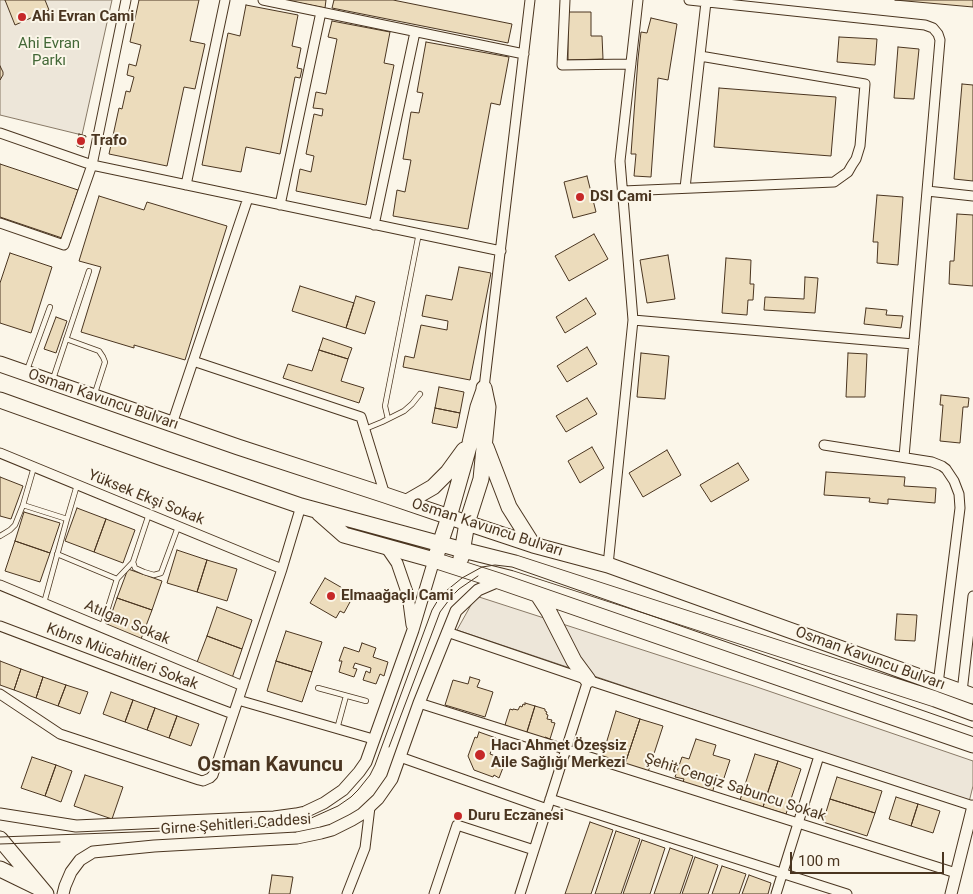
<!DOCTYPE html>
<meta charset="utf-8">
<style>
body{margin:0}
#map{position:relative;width:973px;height:894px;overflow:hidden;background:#fbf6e9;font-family:Roboto,sans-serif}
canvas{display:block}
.scale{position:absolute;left:790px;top:852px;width:154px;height:22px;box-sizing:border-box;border:2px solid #4a3520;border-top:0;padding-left:6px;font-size:15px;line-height:18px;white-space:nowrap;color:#4a3520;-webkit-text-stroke:4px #fbf6e9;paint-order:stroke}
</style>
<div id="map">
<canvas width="973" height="894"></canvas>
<div class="scale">100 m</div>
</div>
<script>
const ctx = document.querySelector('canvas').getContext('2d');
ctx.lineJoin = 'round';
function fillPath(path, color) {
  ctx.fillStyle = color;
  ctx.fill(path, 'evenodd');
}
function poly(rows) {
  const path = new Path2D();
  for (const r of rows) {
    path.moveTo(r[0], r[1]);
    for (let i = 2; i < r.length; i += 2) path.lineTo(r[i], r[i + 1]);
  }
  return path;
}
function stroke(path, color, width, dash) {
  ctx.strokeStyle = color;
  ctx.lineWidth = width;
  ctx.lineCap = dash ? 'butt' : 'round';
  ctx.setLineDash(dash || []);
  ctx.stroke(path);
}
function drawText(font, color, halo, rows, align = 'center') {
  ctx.font = font + ' Roboto,sans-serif';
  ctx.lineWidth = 4;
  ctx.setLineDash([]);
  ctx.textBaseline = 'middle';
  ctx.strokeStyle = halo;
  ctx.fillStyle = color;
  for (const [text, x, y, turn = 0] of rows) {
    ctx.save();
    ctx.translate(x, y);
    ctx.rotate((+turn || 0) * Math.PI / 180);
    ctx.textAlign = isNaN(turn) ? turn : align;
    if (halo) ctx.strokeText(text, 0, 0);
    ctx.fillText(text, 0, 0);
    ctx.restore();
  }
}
const green = poly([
 [0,0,112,0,82,135,0,115,0,0],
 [476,596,751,685,973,761,973,786,969,802,457,630,476,596]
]);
fillPath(green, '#ede6d9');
stroke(green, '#887966', 1);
const building = poly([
 [5,0,45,0,49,10,15,25,5,0],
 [139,0,199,0,190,41,205,44,195,89,184,87,167,166,109,154,119,108,122,109,126,91,130,92,134,77,127,75,129,64,136,66,141,45,130,42,139,0],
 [285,0,326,0,325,8,285,0],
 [334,0,393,0,512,24,508,43,332,8,334,0],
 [895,0,973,0,973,7,895,0],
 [246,5,298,15,292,46,301,48,297,68,302,69,300,78,295,77,280,154,246,147,241,172,202,165,228,33,240,36,246,5],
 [568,12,591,12,591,36,602,36,603,59,568,60,568,12],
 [651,18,677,24,668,80,658,78,651,177,634,176,636,154,631,154,638,59,641,32,647,33,651,18],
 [332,21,390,32,384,63,394,65,366,205,296,191,300,169,311,172,314,156,306,154,314,114,322,116,323,109,313,108,316,92,326,94,337,39,328,37,332,21],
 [839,37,877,39,875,65,837,62,839,37],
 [426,42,509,57,500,105,491,103,468,229,393,216,397,190,405,192,411,160,403,159,411,112,419,113,423,93,417,92,426,42],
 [898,47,919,49,914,99,894,98,898,47],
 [0,66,3,72,3,75,0,80,0,66],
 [962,84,973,85,973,181,954,179,962,84],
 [719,88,836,97,831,156,714,147,719,88],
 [79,134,86,136,83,148,77,146,79,134],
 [0,164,78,190,62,238,0,217,0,164],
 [587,176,596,212,573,218,564,182,587,176],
 [877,195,903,197,898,265,877,263,878,242,873,242,877,195],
 [99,196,144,210,147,202,227,226,185,360,134,345,134,348,81,332,101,267,79,261,99,196],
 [957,214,973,215,973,286,949,284,950,261,954,261,957,214],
 [594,234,608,259,569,281,555,256,594,234],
 [10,253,52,267,31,333,0,323,0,283,10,253],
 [668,255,675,299,647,303,640,260,668,255],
 [726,258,751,260,750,284,754,284,753,300,748,300,747,315,722,313,726,258],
 [459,267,491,273,470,380,403,367,405,356,414,358,421,325,447,330,448,321,422,316,426,295,452,300,459,267],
 [805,277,818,278,815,313,764,310,765,297,804,299,805,277],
 [300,286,354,303,346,328,292,311,300,286],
 [356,296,375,302,365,334,346,328,356,296],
 [586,298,596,314,565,333,556,317,586,298],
 [866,308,887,310,886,315,903,316,901,328,864,324,866,308],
 [56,317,67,321,56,353,44,349,56,317],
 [323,338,352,348,348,359,319,350,323,338],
 [587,347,597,364,567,382,557,366,587,347],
 [319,350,348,359,341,381,364,388,359,403,283,378,288,364,312,371,319,350],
 [641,353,669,356,665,399,637,397,641,353],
 [848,353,867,354,865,397,846,397,848,353],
 [439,387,464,392,460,413,435,408,439,387],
 [941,395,969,398,968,407,963,407,960,443,940,441,943,405,940,405,941,395],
 [587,398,597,414,566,432,556,416,587,398],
 [435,408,460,413,457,428,432,423,435,408],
 [592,447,604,468,580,483,568,461,592,447],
 [667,450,681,475,643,497,629,473,667,450],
 [738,463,749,480,711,502,700,485,738,463],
 [826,472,905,477,904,486,936,488,935,503,888,499,888,504,869,502,870,498,824,495,826,472],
 [0,477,23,486,11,519,0,516,0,477],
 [77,508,106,519,94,552,65,541,77,508],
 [24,512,60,523,50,553,15,541,24,512],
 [106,519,135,530,123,563,94,552,106,519],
 [15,541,50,553,40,582,5,571,15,541],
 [177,550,207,560,197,592,167,583,177,550],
 [207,560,237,569,227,601,197,592,207,560],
 [128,569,162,581,152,610,117,598,128,569],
 [325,578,351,593,346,600,350,602,344,613,340,611,336,618,310,603,325,578],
 [117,598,152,610,141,639,107,627,117,598],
 [217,607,252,620,242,649,207,636,217,607],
 [897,614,917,615,915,641,895,640,897,614],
 [286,631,322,642,312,672,276,661,286,631],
 [207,636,242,649,232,678,196,665,207,636],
 [362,643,376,648,373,657,388,662,384,676,380,674,376,684,363,680,366,671,370,673,371,668,355,663,353,668,357,669,354,677,339,672,342,661,339,661,344,647,359,652,362,643],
 [0,661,21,669,14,690,0,685,0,661],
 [276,661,312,672,302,702,267,691,276,661],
 [21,669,43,677,36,698,14,690,21,669],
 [43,677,66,685,58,706,36,698,43,677],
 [470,677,480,680,477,687,493,692,485,717,445,705,453,680,468,684,470,677],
 [66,685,88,692,80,714,58,706,66,685],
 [111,692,133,700,125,722,103,714,111,692],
 [133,700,155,708,147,730,125,722,133,700],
 [525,703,535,706,526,735,509,729,510,727,505,725,510,709,513,710,513,709,518,710,520,706,522,707,523,704,525,705,525,703],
 [535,706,545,709,545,711,547,712,546,714,548,715,547,719,552,720,551,722,555,723,550,739,545,737,544,740,526,735,535,706],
 [155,708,177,716,169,738,147,730,155,708],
 [616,711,640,719,625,764,602,757,616,711],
 [177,716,199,724,191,746,169,738,177,716],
 [640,719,663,726,648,772,625,764,640,719],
 [479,732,496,738,490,754,506,760,499,778,494,775,493,777,474,770,468,756,475,737,477,738,479,732],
 [696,739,716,745,713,755,730,760,723,781,716,779,712,794,683,782,684,779,675,777,682,757,689,759,696,739],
 [755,754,778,761,763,807,740,800,755,754],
 [32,757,56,765,45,796,21,788,32,757],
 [778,761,801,769,786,814,763,807,778,761],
 [56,765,72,771,61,802,45,796,56,765],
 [85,775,123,787,112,819,74,806,85,775],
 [837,777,882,791,875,813,830,799,837,777],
 [896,797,918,804,911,826,889,819,896,797],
 [830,799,875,813,867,836,823,822,830,799],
 [918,804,940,811,933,833,911,826,918,804],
 [590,822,613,830,591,894,565,894,590,822],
 [616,831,640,839,621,894,595,894,616,831],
 [642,840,665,848,650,894,623,894,642,840],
 [670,848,693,856,680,894,654,894,670,848],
 [695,857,718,865,708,894,682,894,695,857],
 [722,866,746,874,739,894,712,894,722,866],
 [272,875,293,877,290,894,269,894,272,875],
 [749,875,771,883,768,894,742,894,749,875]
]);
fillPath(building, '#ecdcbc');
stroke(building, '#4a3520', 1);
const service = poly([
 [66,339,99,351,103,357,105,362,95,393],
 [27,370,50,307],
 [53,379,89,271],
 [388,419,385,406,418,238],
 [365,429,382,422,404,411,412,404,420,394],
 [34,467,23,505,67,519,77,485],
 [149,514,133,562,135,568,144,572,154,575,161,573,178,527],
 [0,536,10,530,15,525,23,505],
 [57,554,117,579],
 [44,603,67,519],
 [102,627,117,579,133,562],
 [318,688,366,701],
 [337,729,346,696]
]);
const minor = poly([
 [263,0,524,54],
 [565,0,562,65,631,64],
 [689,0,925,25,933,28,938,34,940,40,904,457],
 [0,133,92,165,501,251],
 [186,185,225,0],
 [685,188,706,2],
 [623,191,834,182,848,172,852,165,856,159,860,146,865,84,700,56],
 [927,191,973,196],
 [280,205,321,12],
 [0,223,64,245,92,165,126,0],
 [374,225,415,32],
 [633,320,914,344],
 [193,361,361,417,385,495],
 [484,388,530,0],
 [172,424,248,198],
 [824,445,932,462,942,466,946,469,954,481,959,494,960,508,938,684],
 [0,453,282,569],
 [608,565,633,320,620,161,638,0],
 [0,585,243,686],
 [0,626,233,714],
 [447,632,588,680,973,806],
 [962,692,973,596],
 [0,694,60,734,199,780,203,781,210,778,213,775,282,569,301,506],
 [238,700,373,739],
 [419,703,956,873],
 [400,757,547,809],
 [550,799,847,894],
 [347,894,365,848,370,807],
 [434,894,457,825,534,850],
 [520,894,588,680],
 [776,894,819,756]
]);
const tertiary = poly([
 [386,547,397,563,408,595,412,625],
 [0,814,76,826,274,817,296,814,305,812,324,803,343,790,359,772,366,762,413,630,434,560],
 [63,894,65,886,71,872,80,860,93,852,154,846,297,838,321,833,332,830,352,820,362,814,378,799,392,779,419,703,456,611,478,590,499,581],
 [951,894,973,806]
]);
const primary = poly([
 [0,839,46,894],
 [0,869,37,887]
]);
const trunk = poly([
 [0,364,238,447,385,495,467,523,533,545,608,565,973,696],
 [0,400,165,459,301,506,463,550,515,563,935,699,973,713],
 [486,447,509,507,533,545],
 [407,502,433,487,448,472,464,450],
 [319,513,344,535,434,560,499,581,973,745],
 [437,553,449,517,470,443,478,407,484,390],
 [461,558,467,523,481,479,488,407,484,388],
 [538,595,549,612,574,661,588,680]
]);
stroke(service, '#4a3520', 6);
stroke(minor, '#4a3520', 11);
stroke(tertiary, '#4a3520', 13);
stroke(primary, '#4a3520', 17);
stroke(trunk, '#4a3520', 17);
stroke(service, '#fbf6e9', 4.5);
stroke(minor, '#fbf6e9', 9);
stroke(tertiary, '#fbf6e9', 11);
stroke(primary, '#fbf6e9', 15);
stroke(trunk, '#fbf6e9', 15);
stroke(poly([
 [389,747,440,612,452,596,459,589,478,576],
 [0,837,271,827,297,823,309,819,338,806,351,797,358,790,370,775,375,765,432,610,438,600,446,591,462,578,482,567,495,565,512,567,973,728],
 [0,844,60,842]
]), '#4a3520', 1);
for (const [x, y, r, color] of [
 [22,17,5,"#c62828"],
 [81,141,5,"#c62828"],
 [580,197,5,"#c62828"],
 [331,596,5,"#c62828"],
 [480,755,6,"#c62828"],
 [458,816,5,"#c62828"]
]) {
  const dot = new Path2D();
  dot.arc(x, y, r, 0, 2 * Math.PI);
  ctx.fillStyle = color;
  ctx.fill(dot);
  stroke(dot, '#fbf6e9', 2);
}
drawText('bold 15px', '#4a3520', '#fbf6e9', [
 ["Ahi Evran Cami",32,17],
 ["Trafo",91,141],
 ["DSI Cami",590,197],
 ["Elmaağaçlı Cami",341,596],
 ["Hacı Ahmet Özeşsiz",491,746],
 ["Aile Sağlığı Merkezi",491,763],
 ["Duru Eczanesi",468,816]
], 'left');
drawText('15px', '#436837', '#fbf6e9', [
 ["Ahi Evran",49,44],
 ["Parkı",49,61]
]);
drawText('15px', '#4a3520', '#fbf6e9', [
 ["Osman Kavuncu Bulvarı",103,400,19],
 ["Yüksek Ekşi Sokak",146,498,22],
 ["Osman Kavuncu Bulvarı",487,528,18],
 ["Atılgan Sokak",127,623,23],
 ["Kıbrıs Mücahitleri Sokak",122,657,21],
 ["Osman Kavuncu Bulvarı",870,659,20],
 ["Şehit Cengiz Sabuncu Sokak",735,788,18],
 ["Girne Şehitleri Caddesi",236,825,-4]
]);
drawText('bold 20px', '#4a3520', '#fbf6e9', [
 ["Osman Kavuncu",270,766]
]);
</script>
